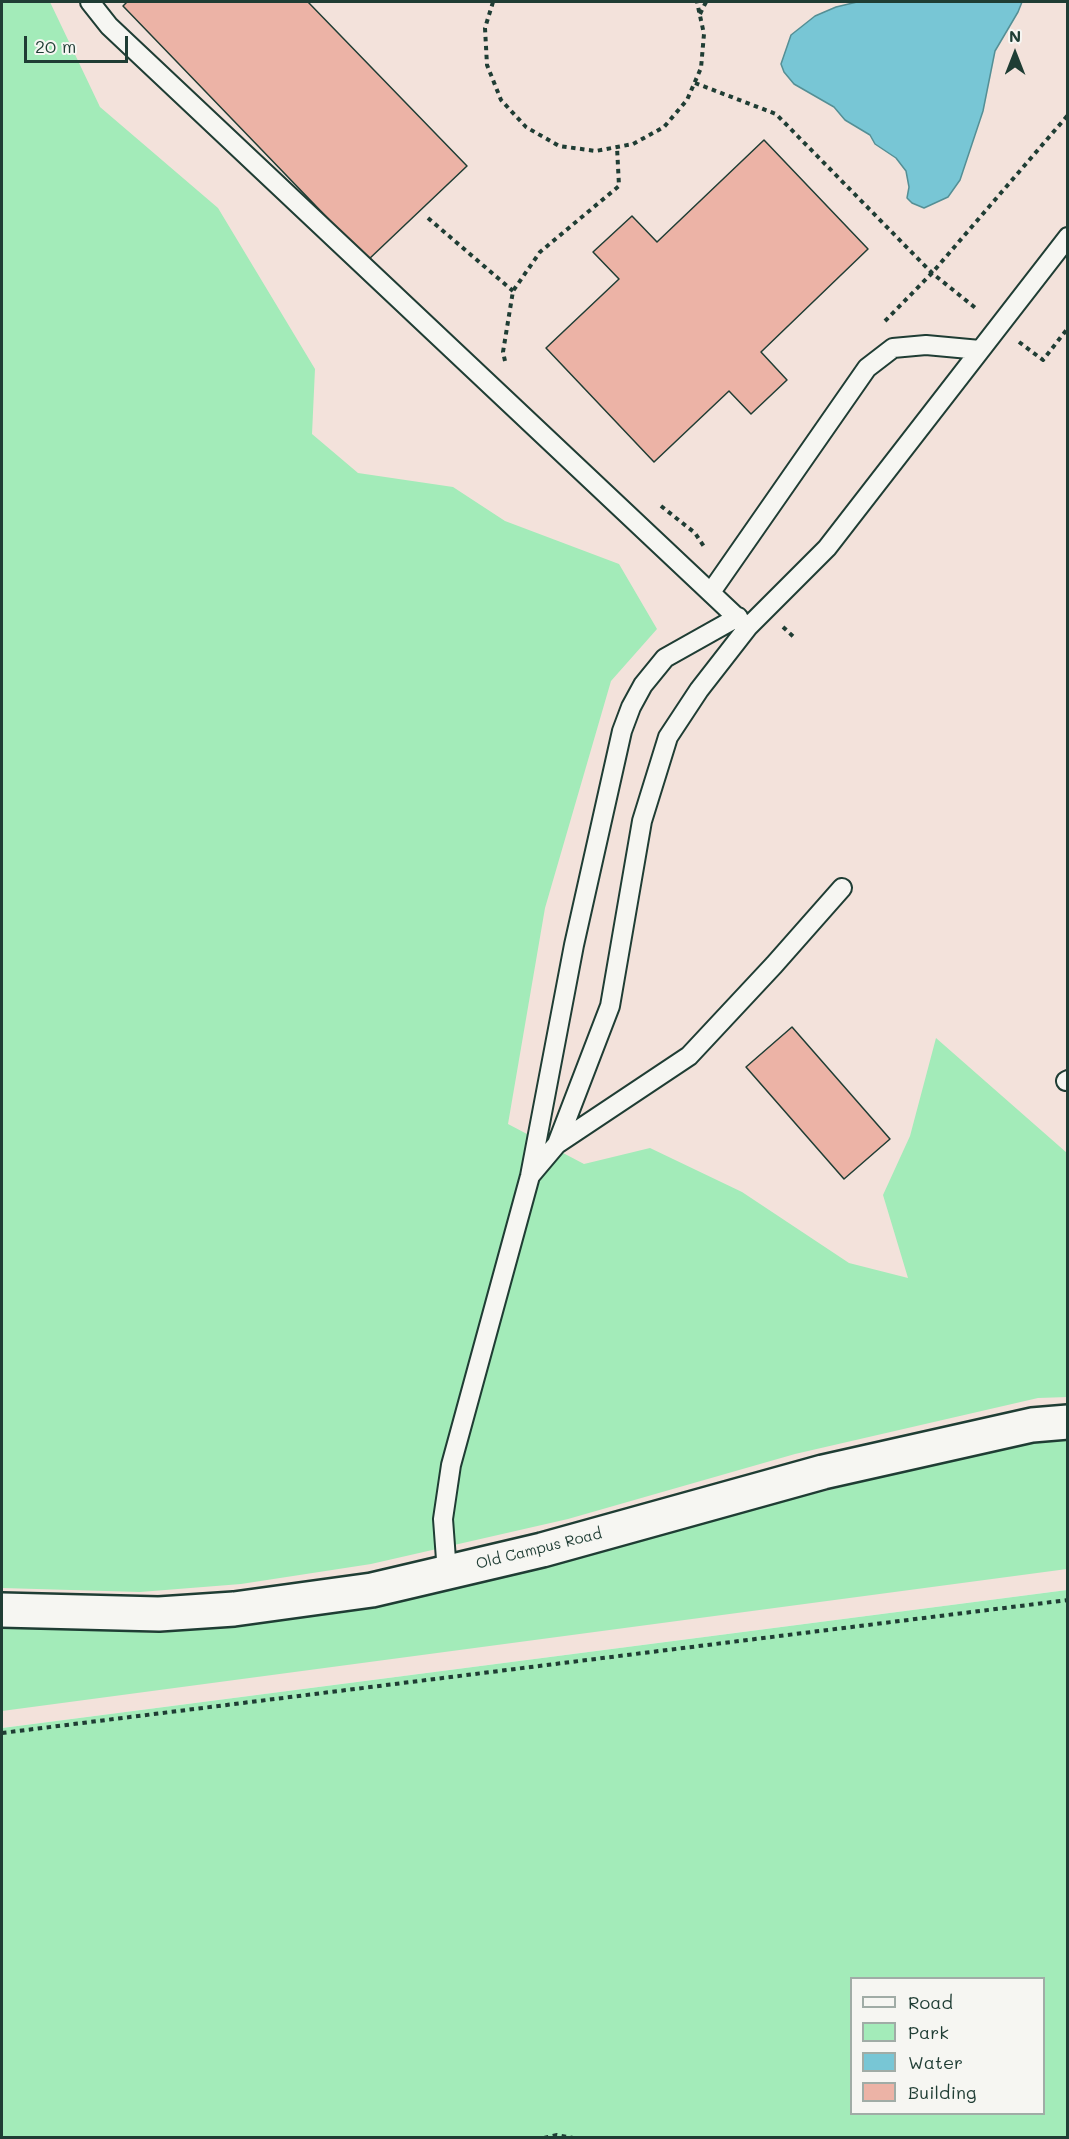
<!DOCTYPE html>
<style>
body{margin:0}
#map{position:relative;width:1069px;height:2139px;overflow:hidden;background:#f6f6f2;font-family:Mali,sans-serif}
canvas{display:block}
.frame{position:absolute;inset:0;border:3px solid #1f3d34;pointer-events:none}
.legend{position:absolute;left:850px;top:1977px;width:195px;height:138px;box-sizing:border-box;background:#f6f6f2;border:2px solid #a0aca6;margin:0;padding:8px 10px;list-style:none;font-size:18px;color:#1f3d34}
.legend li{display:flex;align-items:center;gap:12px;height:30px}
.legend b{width:30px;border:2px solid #a0aca6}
.north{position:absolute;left:985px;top:24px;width:60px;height:60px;-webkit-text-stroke:4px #f6f6f2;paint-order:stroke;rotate:0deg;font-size:16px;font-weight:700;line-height:24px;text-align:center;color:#1f3d34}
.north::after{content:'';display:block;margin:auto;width:21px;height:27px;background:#1f3d34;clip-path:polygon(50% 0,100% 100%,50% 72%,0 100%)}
.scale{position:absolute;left:24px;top:36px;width:104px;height:27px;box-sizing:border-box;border:3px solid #1f3d34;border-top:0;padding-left:8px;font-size:18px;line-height:21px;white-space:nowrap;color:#1f3d34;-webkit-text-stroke:4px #f6f6f2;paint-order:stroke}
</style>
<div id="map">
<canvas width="1069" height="2139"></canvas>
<div class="frame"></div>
<ul class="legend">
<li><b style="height:8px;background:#f6f6f2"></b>Road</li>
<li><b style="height:16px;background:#a3ebb9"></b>Park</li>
<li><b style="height:16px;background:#78c6d5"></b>Water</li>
<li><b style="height:16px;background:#ecb3a6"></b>Building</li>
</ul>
<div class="north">N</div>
<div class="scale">20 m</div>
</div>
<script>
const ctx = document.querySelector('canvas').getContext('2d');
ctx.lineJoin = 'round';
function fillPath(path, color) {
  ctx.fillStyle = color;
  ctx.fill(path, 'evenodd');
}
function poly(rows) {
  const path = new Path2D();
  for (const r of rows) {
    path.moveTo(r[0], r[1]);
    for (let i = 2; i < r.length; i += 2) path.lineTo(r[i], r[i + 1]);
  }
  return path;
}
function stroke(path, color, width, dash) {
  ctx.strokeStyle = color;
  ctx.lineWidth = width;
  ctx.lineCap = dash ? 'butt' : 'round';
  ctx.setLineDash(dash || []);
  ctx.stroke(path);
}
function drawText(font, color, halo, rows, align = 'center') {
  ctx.font = font + ' Mali,sans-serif';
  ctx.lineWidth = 5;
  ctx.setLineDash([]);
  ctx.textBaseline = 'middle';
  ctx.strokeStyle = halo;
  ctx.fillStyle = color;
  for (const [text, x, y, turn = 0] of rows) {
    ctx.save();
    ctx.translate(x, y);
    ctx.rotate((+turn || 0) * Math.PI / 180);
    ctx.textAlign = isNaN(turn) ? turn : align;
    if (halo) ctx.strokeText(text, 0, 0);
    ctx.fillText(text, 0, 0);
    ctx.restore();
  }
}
fillPath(poly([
 [2,2,1067,2,1067,1590,2,1728]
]), '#f3e2db');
fillPath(poly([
 [2,2,50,2,100,107,218,208,315,369,312,434,358,473,453,487,505,521,619,564,657,629,611,681,545,908,508,1124,584,1164,650,1148,742,1192,849,1263,908,1278,883,1195,910,1136,936,1038,1067,1153,1068,1397,1038,1398,795,1454,568,1519,371,1564,241,1584,140,1592,2,1588],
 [1067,1436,1067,1569,2,1711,2,1625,158,1633,244,1625,375,1604,553,1561,805,1496,1032,1440],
 [1067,1590,1067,2137,2,2137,2,1728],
 [852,1978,1044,1978,1044,2114,852,2114]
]), '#a3ebb9');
const water = poly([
 [857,2,1022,2,1018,12,995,51,983,111,960,180,948,197,924,208,912,203,907,198,909,187,906,171,896,158,875,144,870,135,845,120,834,107,794,84,784,72,781,64,791,35,815,16,836,7,857,2]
]);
fillPath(water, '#78c6d5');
stroke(water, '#548f95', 1.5);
const building = poly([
 [127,2,308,2,467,166,368,260,123,6,127,2],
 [764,140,868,249,761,352,787,380,751,414,729,391,654,462,546,348,619,279,593,252,632,216,657,242,764,140],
 [792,1027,890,1139,844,1179,746,1067,792,1027]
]);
fillPath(building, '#ecb3a6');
stroke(building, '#1f3d34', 1.5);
const service = poly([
 [90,2,109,26,746,626],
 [711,592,867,368,893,348,926,345,980,350],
 [1066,1081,1068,1080],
 [557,1144,689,1056,774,965,842,888],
 [530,1176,557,1144,610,1006,642,821,668,737,699,690,748,627,827,548,1068,237],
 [447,1573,443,1519,451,1465,530,1176,574,945,622,731,631,707,643,685,665,658,738,617]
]);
const minor = poly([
 [2,1610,159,1614,234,1609,372,1590,542,1550,823,1472,1032,1425,1068,1422]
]);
stroke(service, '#1f3d34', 22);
stroke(minor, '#1f3d34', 38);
stroke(poly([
 [493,2,485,28,487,65,501,100,526,127,559,146,596,151,633,144,664,127,687,100,701,68,704,34,697,2],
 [700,14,706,2],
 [695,83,776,114,932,273,978,310],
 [428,218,513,291],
 [885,321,932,273,1068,115],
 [1019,342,1043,360,1068,328],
 [505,361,503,352,513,291,540,252,619,186,617,147],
 [661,506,695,533,705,548],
 [783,627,796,639],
 [2,1733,1068,1600],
 [544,2138,557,2135,573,2138]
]), '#1f3d34', 4, [4.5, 4.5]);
stroke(service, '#f6f6f2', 18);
stroke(minor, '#f6f6f2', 33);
drawText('15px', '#1f3d34', '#f6f6f2', [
 ["Old Campus Road",539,1549,-14]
]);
</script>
